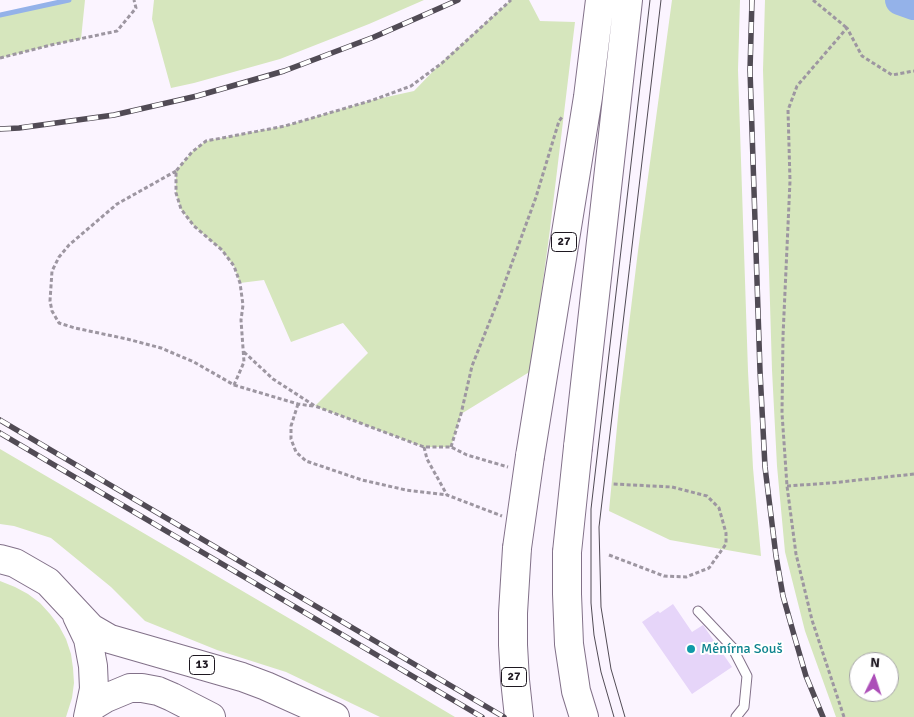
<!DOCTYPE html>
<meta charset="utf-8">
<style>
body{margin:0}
#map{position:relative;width:914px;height:717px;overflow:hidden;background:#fbf4ff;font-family:Signika,sans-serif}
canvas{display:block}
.north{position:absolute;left:849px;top:652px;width:50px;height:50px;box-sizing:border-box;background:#fff;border:1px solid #a5a3a6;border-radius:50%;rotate:4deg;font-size:14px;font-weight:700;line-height:20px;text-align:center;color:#1e1821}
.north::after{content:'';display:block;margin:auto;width:18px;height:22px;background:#ac4eb8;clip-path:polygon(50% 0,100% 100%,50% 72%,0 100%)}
</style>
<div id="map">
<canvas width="914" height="717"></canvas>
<div class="north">N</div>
</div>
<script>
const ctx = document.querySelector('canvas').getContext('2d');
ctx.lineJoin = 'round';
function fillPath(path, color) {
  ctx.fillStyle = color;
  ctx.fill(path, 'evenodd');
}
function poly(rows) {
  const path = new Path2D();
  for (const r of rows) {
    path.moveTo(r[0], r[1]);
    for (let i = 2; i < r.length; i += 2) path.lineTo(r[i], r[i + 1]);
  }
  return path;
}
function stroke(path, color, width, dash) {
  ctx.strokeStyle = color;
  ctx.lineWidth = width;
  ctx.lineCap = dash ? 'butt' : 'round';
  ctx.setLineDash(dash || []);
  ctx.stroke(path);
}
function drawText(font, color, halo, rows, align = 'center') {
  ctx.font = font + ' Signika,sans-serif';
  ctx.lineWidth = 4;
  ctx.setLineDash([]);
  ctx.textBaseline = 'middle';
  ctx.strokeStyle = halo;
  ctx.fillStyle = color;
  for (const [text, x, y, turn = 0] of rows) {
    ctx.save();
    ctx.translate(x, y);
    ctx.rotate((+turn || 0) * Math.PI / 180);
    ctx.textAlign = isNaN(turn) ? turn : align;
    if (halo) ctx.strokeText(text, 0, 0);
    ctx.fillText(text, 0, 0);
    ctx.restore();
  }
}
fillPath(poly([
 [69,0,85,0,81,39,51,45,0,58,0,15],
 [154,0,424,0,369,24,280,59,194,83,171,88,152,19],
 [511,0,529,0,540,21,575,22,550,229,531,371,461,414,451,447,424,447,315,406,368,353,343,323,291,342,264,280,240,283,234,266,222,250,194,226,181,209,176,193,176,171,192,152,206,141,285,126,373,100,414,91,442,62],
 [672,0,740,0,738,70,748,371,753,468,761,556,670,540,609,511,619,406,638,251],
 [765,0,914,0,914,717,836,717,805,631,785,552,777,466,772,370,763,70],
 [859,662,889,662,889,692,859,692],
 [0,449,309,630,455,717,380,717,286,672,217,650,145,621,111,587,51,538,14,526,0,524],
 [0,581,15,587,28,594,40,603,50,614,59,626,66,639,71,654,73,668,74,683,72,698,66,717,0,717]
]), '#d6e6bd');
stroke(poly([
 [0,15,69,0]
]), '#94b2e9', 5);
stroke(poly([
 [900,0,914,5]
]), '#94b2e9', 30);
fillPath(poly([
 [673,604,692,632,703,625,732,667,692,694,642,622,658,611,660,613]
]), '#e6d5f9');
const service = poly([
 [698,611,732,647,747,676,744,707,736,717]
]);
const trunk = poly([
 [578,447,628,0],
 [530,456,588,97,600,0],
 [517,548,513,613,513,645,515,680,519,717],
 [567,552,567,594,569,644,576,691,584,717],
 [0,559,15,563,48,582,91,628,110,639,242,677,266,686,335,717],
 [77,616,88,639,93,666,94,689,88,717],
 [91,707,106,698,130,688,142,688,158,691,172,697,211,717]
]);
stroke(service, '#827189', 11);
stroke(trunk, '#827189', 30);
stroke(poly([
 [813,0,847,28],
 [0,58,51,45,117,31,136,8,134,0],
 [176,171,117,204,69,245,59,257,52,271,50,301,52,311,59,323,75,328,127,339,161,348,194,362,234,385,244,362,241,320,243,305,240,283,234,266,222,250,194,226,181,209,176,193,176,171,192,152,206,141,285,126,373,100,411,86,442,63,511,0],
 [244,352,273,379,315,406,424,447,451,447,467,455,508,467],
 [234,385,298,404,313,406],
 [298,404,291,426,291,439,296,452,306,461,362,480,406,490,447,495],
 [424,447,427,459,447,495,502,516],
 [451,447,461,414,472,366,501,293,536,197,559,121,562,117],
 [787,486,831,483,914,474],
 [609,555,664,576,686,577,709,568,726,544,726,533,719,508,707,496,672,487,613,484],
 [844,717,812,620,796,554,787,486,782,413,783,336,790,181,788,110,797,86,847,28,862,56,892,75,914,71]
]), '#9d96a1', 3, [4, 2.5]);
stroke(service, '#fff', 9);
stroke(trunk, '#fff', 28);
stroke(poly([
 [614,717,601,672,594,635,591,603,591,509,650,0],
 [625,717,611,669,601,607,599,527,661,0]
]), '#514b55', 1);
const rail = poly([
 [752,0,750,70,760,371,765,467,776,556,783,596,794,635,806,676,823,717],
 [0,129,19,128,114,115,197,96,284,71,374,37,458,0],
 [0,420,504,717],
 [0,433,482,717]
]);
stroke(rail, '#514b55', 5.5);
stroke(rail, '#fff', 4, [11]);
const trunkBridge = poly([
 [517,548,530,456],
 [567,552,578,447]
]);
stroke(trunkBridge, '#827189', 30, []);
stroke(trunkBridge, '#fff', 28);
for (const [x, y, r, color] of [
 [691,649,5,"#0f9aa8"]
]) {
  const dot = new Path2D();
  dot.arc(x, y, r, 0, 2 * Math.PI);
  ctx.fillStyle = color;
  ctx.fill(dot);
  stroke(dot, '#fff', 2);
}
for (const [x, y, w] of [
 [564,242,25],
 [202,665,25],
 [514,677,25]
]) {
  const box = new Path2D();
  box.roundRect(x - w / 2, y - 9.5, w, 19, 4);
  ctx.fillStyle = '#fff';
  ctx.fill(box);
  stroke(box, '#1e1821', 1);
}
drawText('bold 12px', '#1e1821', null, [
 ["27",564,242],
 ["13",202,665],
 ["27",514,677]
]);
drawText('14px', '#0d838f', '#fff', [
 ["Měnírna Souš",701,649]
], 'left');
</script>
